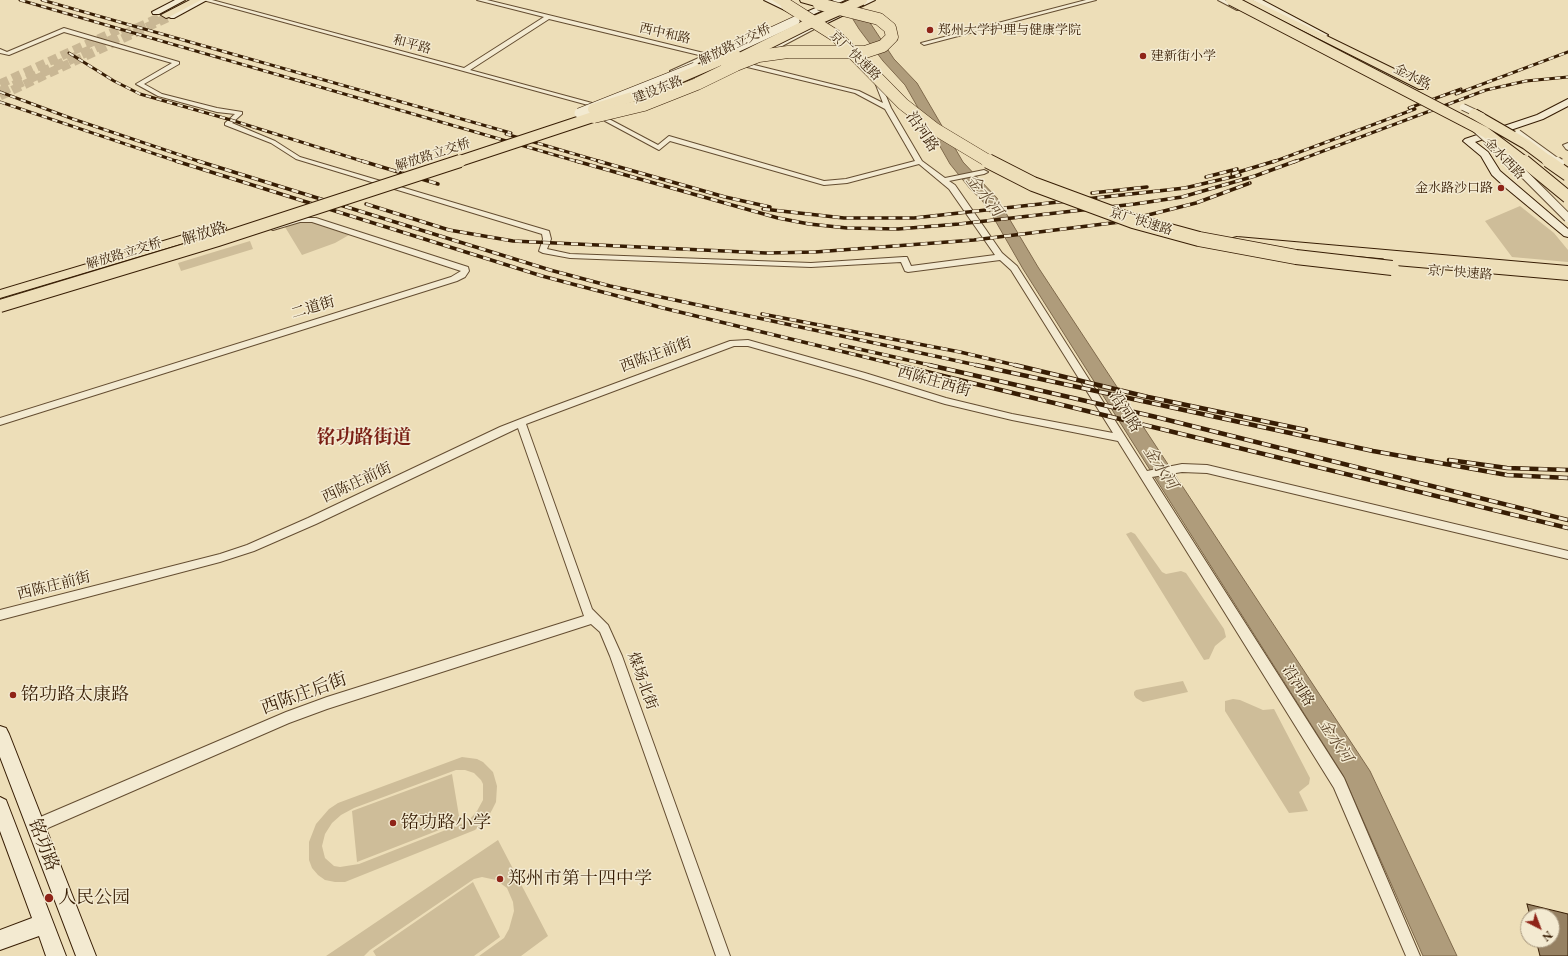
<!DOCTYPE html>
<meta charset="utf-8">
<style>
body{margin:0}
#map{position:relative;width:1568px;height:956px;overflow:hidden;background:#eddeb8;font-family:"EB Garamond",serif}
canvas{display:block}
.north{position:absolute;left:1520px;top:908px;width:40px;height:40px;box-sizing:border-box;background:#f3ead1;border:1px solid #a8987f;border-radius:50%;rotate:138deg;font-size:11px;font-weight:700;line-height:16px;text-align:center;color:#371d04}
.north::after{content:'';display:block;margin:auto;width:14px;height:18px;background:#8f2418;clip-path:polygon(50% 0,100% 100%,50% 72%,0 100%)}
</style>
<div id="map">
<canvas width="1568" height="956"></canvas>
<div class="north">N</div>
</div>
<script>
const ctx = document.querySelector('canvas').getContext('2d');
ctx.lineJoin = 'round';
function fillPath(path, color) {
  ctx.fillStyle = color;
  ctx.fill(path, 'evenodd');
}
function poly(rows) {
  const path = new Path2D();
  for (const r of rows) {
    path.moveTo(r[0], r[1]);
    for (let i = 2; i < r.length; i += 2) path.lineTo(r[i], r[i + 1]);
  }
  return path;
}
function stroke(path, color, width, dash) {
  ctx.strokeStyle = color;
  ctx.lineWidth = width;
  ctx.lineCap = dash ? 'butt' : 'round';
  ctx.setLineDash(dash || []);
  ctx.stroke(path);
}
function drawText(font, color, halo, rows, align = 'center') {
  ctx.font = font + ' "EB Garamond","Noto Serif SC",serif';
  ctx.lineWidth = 3;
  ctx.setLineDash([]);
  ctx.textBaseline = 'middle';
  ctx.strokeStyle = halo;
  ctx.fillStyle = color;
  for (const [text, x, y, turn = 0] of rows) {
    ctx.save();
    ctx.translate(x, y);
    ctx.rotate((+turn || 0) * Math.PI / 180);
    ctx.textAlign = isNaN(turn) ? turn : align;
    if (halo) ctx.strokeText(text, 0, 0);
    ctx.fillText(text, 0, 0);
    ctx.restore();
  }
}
fillPath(poly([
 [1520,206,1554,233,1568,250,1568,262,1512,257,1485,221],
 [306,221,312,222,349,235,335,243,302,255,285,227],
 [250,241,253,249,181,271,178,263],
 [1131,532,1135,534,1162,572,1166,574,1181,571,1186,573,1224,629,1226,637,1215,646,1209,659,1204,660,1126,534],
 [1183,681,1188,692,1143,702,1136,698,1134,695,1134,692,1136,690],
 [1233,699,1240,700,1263,710,1274,709,1310,778,1309,784,1299,792,1308,811,1289,813,1225,711,1225,701],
 [462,757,477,759,483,762,493,772,497,786,496,802,492,810,488,817,475,830,345,882,335,882,325,880,318,875,312,868,309,860,309,842,316,824,329,809,338,803],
 [456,770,465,770,474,773,481,780,483,784,483,800,477,811,470,819,461,824,359,864,340,867,334,866,325,858,322,846,325,834,332,823,341,815,354,808],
 [452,774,460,822,357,862,352,811],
 [498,840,548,936,521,956,479,956,504,938,509,929,514,911,513,902,507,888,496,880,482,877,474,879,370,950,364,956,326,956],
 [473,882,500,937,474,956,376,956,373,951]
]), '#cebd99');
const water = poly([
 [841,0,855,0,894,59,917,83,963,162,997,198,1038,267,1370,771,1457,956,1423,956,1343,775,1023,269,992,215,981,199,971,190,950,164,905,85,883,61,859,29,841,0]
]);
fillPath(water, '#af9c7b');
stroke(water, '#7f694b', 1);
const building = poly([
 [1527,904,1568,914,1568,956,1540,956,1536,940,1552,940,1552,916,1530,916,1527,904]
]);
fillPath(building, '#968162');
stroke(building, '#371d04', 1);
stroke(poly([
 [0,84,118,30],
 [0,96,171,16]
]), '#c9b794', 9, [9, 4.5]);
stroke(poly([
 [0,92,166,15]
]), '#c9b794', 10, [10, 5]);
const street = poly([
 [203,0,212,0,464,68,544,17,477,0,487,0,708,54,711,53,714,55,859,91,883,103,874,80,879,79,891,108,922,161,945,178,984,170,988,172,984,174,949,181,955,185,1002,253,1017,266,1147,471,1182,464,1207,465,1568,551,1568,559,1207,473,1182,472,1152,477,1344,778,1420,956,1406,956,1334,788,1118,441,1012,420,945,404,860,378,748,346,734,346,526,424,592,609,608,625,622,656,730,956,716,956,610,656,600,632,591,624,327,709,289,723,41,831,36,833,31,831,29,826,31,821,286,712,327,697,584,616,518,428,316,524,254,551,220,562,0,620,0,610,220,554,247,545,308,518,500,427,546,409,730,341,748,340,865,373,946,398,1012,414,1113,433,1011,270,1000,260,908,272,905,271,901,262,811,267,570,258,543,253,539,251,543,239,542,234,296,159,271,143,225,125,225,123,235,114,217,112,158,96,136,84,172,63,64,32,9,55,0,53,0,49,7,52,64,28,179,62,179,64,144,84,162,94,217,108,242,112,242,114,232,123,275,141,300,157,549,231,551,239,547,249,570,254,811,263,904,257,907,257,911,266,995,255,949,189,919,164,847,183,824,185,670,141,659,150,605,121,588,105,203,0],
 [549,19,703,56,670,71,670,73,672,74,710,58,855,93,885,109,915,161,846,179,824,181,669,136,658,145,609,119,592,103,470,70,549,19],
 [1086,0,1096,0,924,45,921,43,1086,0],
 [1218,0,1225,0,1242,9,1237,10,1218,0],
 [815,25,820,26,765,55,760,54,815,25],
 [1568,143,1568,150,1566,149,1563,145,1568,143],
 [300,218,316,218,468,267,469,271,465,277,457,281,0,425,0,418,451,277,461,271,312,222,300,222,273,230,269,228,300,218]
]);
const secondary = poly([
 [175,0,185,0,159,14,153,14,152,12,175,0],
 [197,0,207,0,174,18,171,18,167,16,197,0],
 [764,0,774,0,804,13,834,0,845,0,810,16,817,22,839,10,864,0,875,0,817,28,803,19,794,21,793,19,797,16,764,0],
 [1252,0,1262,0,1328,35,1324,37,1321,37,1252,0],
 [1568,99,1568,106,1543,119,1475,142,1488,152,1500,171,1568,229,1568,237,1564,236,1506,188,1492,175,1481,156,1463,141,1465,139,1537,115,1568,99],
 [0,726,6,728,9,734,96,956,76,956,0,757,0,726],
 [0,797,6,800,66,956,46,956,39,936,0,950,0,930,32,918,0,831,0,797]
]);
const primary = poly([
 [190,0,201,0,169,17,166,18,161,15,190,0],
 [1242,0,1253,0,1427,85,1428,87,1427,89,1419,89,1242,0],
 [220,224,224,225,226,228,224,231,0,298,0,290,220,224],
 [1237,237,1568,266,1568,274,1308,252,1233,244,1231,241,1233,238,1237,237]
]);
const highway = poly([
 [772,0,785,0,792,5,787,8,783,7,772,0],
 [800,0,816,0,823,2,824,4,819,7,801,2,800,0],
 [1389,257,1568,270,1568,280,1384,264,1382,261,1384,258,1389,257]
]);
stroke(street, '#644d31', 2);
stroke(secondary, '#371d04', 2);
stroke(primary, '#371d04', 2);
stroke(highway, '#371d04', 2);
fillPath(street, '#f3ead1');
fillPath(secondary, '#f3ead1');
fillPath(primary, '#eddeb8');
fillPath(highway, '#eddeb8');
const railFar2 = poly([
 [20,0,579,162],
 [42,0,511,133],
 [69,53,114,81,140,94,231,120,365,162],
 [0,92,73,119,201,162],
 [1456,94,1568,52],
 [0,102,179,162],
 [1409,108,1461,89],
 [506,134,602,162],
 [1273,162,1415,109],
 [1294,162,1486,90,1526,81,1568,77]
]);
const railFar1 = poly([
 [176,161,542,276,663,308,902,366],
 [198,161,550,270,610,286,981,366],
 [362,161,438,184],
 [576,161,778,218,809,224,847,228,898,229,959,224,1135,204,1182,197,1255,176,1296,161],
 [598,161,725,197,770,207],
 [1232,174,1275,161],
 [1206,177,1237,169],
 [1092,193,1147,187],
 [366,204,449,230,513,241,766,253,815,252,974,240,1120,222,1196,203,1250,183],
 [763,209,844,218,914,218,1185,188,1240,175],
 [762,314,960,352,1019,366],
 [841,345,934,366]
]);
const rail = poly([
 [898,365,1568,528],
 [929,365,1156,417,1568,520],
 [976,365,1373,451,1507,475,1568,478],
 [1015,365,1148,397,1306,430],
 [1449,460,1507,468,1568,470]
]);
stroke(railFar2, '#371d04', 3);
stroke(railFar1, '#371d04', 3.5);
stroke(rail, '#371d04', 4.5);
stroke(railFar2, '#f3ead1', 2, [5.5]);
stroke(railFar1, '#f3ead1', 2.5, [7]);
stroke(rail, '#f3ead1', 3, [9]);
const streetBridgeFar1 = poly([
 [1463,107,1482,116],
 [1473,127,1512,162],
 [1518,133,1558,162]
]);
const streetBridge = poly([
 [1511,161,1568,218],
 [1557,161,1560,163]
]);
const secondaryBridge = poly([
 [719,56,795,21],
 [579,113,695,67]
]);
const primaryBridgeFar1 = poly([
 [1231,0,1485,132,1525,162],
 [726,65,810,23,862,0],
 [593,109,645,93,735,54],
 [1474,114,1526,144,1550,162],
 [457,162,608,112]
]);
const primaryBridge = poly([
 [1524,161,1568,197],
 [1548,161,1568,175],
 [0,306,218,240,460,161]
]);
const highwayBridgeFar1 = poly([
 [787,5,836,36,903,104,935,129,990,162],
 [594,117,644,105,697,84,736,65,759,56,788,52,865,52,883,46,892,37,890,28,879,19,819,4]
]);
const highwayBridge = poly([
 [988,161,1033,184,1133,221,1199,239,1296,257,1392,268]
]);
stroke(streetBridgeFar1, '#644d31', 8, []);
stroke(streetBridge, '#644d31', 10, []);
stroke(secondaryBridge, '#371d04', 10, []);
stroke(primaryBridgeFar1, '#371d04', 12, []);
stroke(primaryBridge, '#371d04', 14, []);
stroke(highwayBridgeFar1, '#371d04', 13, []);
stroke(highwayBridge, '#371d04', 16, []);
stroke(streetBridgeFar1, '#f3ead1', 6);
stroke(streetBridge, '#f3ead1', 8);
stroke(secondaryBridge, '#f3ead1', 9);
stroke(primaryBridgeFar1, '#eddeb8', 10);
stroke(primaryBridge, '#eddeb8', 12);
stroke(highwayBridgeFar1, '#eddeb8', 12);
stroke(highwayBridge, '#eddeb8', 14);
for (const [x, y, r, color] of [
 [930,30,4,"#8f2418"],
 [1143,56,4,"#8f2418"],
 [1501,188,4,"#8f2418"],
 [13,695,4,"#8f2418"],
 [393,823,4,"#8f2418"],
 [500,879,4,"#8f2418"],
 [49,898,5,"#8f2418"]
]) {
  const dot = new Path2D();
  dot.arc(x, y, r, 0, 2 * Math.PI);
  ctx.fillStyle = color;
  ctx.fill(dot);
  stroke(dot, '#f3ead1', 1.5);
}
drawText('13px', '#371d04', '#f3ead1', [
 ["郑州大学护理与健康学院",938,30],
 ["建新街小学",1151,56],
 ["金水路沙口路",1493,188,"right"]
], 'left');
drawText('13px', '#371d04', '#f3ead1', [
 ["西中和路",665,34,13],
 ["和平路",412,45,15],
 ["解放路立交桥",735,45,-26],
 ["京广快速路",855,56,44],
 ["金水路",1412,77,27],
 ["建设东路",658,90,-22],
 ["解放路立交桥",433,155,-18],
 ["金水西路",1504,159,46],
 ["京广快速路",1141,222,17],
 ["解放路立交桥",124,254,-17],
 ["京广快速路",1460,273,4]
]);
drawText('15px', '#371d04', '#f3ead1', [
 ["沿河路",922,132,56],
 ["解放路",204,234,-17],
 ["二道街",313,308,-17],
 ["西陈庄前街",656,355,-20],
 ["西陈庄西街",934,382,16],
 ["沿河路",1125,412,58],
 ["西陈庄前街",357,483,-25],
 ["西陈庄前街",54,586,-14],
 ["煤场北街",642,681,70],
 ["沿河路",1298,686,58]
]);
drawText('italic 16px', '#61492e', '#f3ead1', [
 ["金水河",984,196,52],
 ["金水河",1160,468,57],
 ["金水河",1335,741,57]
]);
drawText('18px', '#371d04', '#f3ead1', [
 ["西陈庄后街",304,694,-20],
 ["铭功路",43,845,69]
]);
drawText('18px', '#371d04', '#f3ead1', [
 ["铭功路太康路",21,695],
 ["铭功路小学",401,823],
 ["郑州市第十四中学",508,879],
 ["人民公园",58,898]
], 'left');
drawText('bold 19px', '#7a1f14', '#f3ead1', [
 ["铭功路街道",364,438]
]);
</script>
